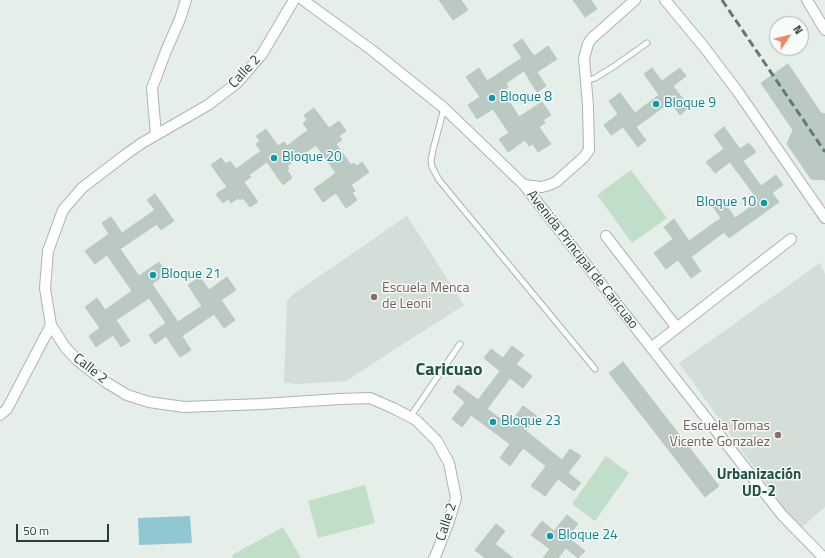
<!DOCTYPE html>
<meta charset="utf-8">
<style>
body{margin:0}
#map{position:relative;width:825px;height:558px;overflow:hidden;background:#e6eeea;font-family:"Titillium Web",sans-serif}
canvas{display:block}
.north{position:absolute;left:769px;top:16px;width:40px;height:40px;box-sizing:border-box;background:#f7fbf9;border:1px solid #a3b0ac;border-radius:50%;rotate:55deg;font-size:11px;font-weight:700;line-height:16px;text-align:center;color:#254039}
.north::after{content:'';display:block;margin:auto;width:14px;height:18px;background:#ee8664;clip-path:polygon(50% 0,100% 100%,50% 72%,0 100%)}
.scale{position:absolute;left:16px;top:524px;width:93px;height:18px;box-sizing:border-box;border:2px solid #254039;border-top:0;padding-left:5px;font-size:12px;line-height:14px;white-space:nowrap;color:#254039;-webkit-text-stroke:3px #f7fbf9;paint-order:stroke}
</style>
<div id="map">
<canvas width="825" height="558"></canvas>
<div class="north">N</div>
<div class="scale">50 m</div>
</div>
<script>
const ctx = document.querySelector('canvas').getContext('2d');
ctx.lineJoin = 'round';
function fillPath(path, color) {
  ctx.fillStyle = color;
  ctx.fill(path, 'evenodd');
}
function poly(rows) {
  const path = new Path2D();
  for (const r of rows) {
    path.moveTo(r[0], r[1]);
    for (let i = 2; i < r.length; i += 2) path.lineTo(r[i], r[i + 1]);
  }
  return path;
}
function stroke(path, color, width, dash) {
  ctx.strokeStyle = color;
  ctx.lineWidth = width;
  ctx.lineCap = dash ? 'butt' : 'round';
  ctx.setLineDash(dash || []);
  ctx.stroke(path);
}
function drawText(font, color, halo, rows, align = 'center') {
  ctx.font = font + ' "Titillium Web",sans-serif';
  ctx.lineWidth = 3;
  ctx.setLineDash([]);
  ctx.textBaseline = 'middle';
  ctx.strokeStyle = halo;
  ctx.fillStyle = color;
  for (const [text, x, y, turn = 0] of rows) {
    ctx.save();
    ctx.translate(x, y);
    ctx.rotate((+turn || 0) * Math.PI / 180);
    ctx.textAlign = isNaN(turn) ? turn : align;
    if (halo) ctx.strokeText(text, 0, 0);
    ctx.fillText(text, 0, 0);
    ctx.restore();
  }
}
fillPath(poly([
 [407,216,464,305,346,381,296,384,284,382,287,301,293,294],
 [820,263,825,274,825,507,799,530,679,363]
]), '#d4ded9');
fillPath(poly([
 [631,170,667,218,632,243,597,195],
 [606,456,629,473,595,521,572,504],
 [365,485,375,523,318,538,308,501],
 [283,527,301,558,233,558,232,555]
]), '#c0dec8');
fillPath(poly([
 [190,516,192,543,139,545,138,518]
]), '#90c7d1');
const building = poly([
 [439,0,461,0,468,10,453,20,439,0],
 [573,0,591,0,597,9,585,17,573,0],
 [522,39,534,56,548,46,557,59,537,72,546,86,537,92,524,71,506,83,508,87,503,91,519,117,542,102,551,115,543,120,545,123,539,127,551,144,538,152,533,144,529,146,525,140,508,152,499,139,509,133,493,109,477,119,468,105,480,97,466,77,479,68,487,81,522,58,513,45,522,39],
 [788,64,821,113,825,114,825,180,811,179,787,144,793,130,761,83,788,64],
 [652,68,662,81,680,68,686,76,673,86,689,107,680,115,670,102,636,127,646,140,638,147,623,127,611,135,604,125,618,114,609,101,620,93,635,113,659,95,644,74,652,68],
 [314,108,329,128,339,121,346,131,339,136,342,140,336,144,351,165,354,163,357,166,362,162,369,172,351,185,355,191,352,193,357,200,346,208,336,193,323,202,314,189,336,173,316,145,287,166,289,169,287,170,292,178,283,185,267,162,249,175,251,177,244,182,258,202,250,207,243,198,240,200,238,198,231,203,228,199,223,203,216,194,227,187,211,165,221,158,226,164,230,161,236,169,261,151,256,144,260,141,256,136,266,129,278,146,284,142,287,146,308,130,303,123,307,120,304,115,314,108],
 [724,127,740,149,749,143,756,152,743,161,761,186,776,175,783,185,772,193,779,202,729,238,724,232,691,257,701,271,691,278,678,260,666,269,654,253,673,239,664,227,674,219,689,241,721,218,711,204,720,197,735,218,759,201,730,162,715,173,706,162,724,149,714,135,724,127],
 [155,194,174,221,161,230,157,224,120,249,139,276,159,262,167,273,152,284,178,322,202,306,188,285,200,277,209,290,227,277,236,290,221,300,235,320,224,328,214,314,182,336,191,350,180,357,166,336,155,344,149,335,166,323,149,298,116,320,130,341,121,347,113,335,96,347,89,336,100,328,85,307,97,298,105,310,132,291,107,255,95,264,85,251,109,234,102,223,111,217,122,233,155,210,147,200,155,194],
 [512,346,524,355,516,364,532,376,523,388,510,378,487,409,509,425,523,406,537,416,526,431,562,460,570,449,581,456,568,473,581,483,574,491,558,479,545,496,531,486,546,466,523,448,510,466,500,458,510,444,471,415,462,427,452,419,465,402,453,392,458,385,478,400,500,371,484,358,491,349,503,358,512,346],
 [623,362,719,486,705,497,609,373,623,362],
 [567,515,578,524,567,537,585,551,578,558,566,548,558,558,543,558,550,549,531,535,542,521,554,531,567,515],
 [496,524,505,531,495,544,513,558,485,558,475,550,496,524]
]);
fillPath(building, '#bbc9c3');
stroke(building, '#b8c8c1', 1);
const service = poly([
 [586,81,595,78,613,67,647,43],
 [444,108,433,150,431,160,432,167,439,180,595,369],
 [410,417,460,344]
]);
const minor = poly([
 [294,0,262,54,237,83,208,105,142,143,125,155,82,188,63,210,48,251,45,288,51,325,65,347,78,361,104,381,127,395,149,402,184,407,262,404,340,399,370,398,393,408,416,420,437,441,449,463,456,498,448,524,435,557,434,558],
 [303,0,373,51,444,108,524,185,782,515,824,558],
 [665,0,704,47,738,92,825,218],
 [807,0,825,30],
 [156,135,152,88,166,51,180,19,186,0],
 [524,185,542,187,549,185,556,182,584,157,589,150,588,106,584,58,588,44,591,39,635,0],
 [606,236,677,328],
 [651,348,791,239],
 [0,415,7,409,51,325]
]);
stroke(service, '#a8b6b1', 7);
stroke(minor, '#a8b6b1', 12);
stroke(service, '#fff', 5);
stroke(minor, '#fff', 10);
stroke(poly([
 [722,0,825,152]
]), '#607b74', 3, [8, 4]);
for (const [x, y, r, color] of [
 [492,98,4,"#0f9aa8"],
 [656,104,4,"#0f9aa8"],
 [274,158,4,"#0f9aa8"],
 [764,203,4,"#0f9aa8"],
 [153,275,4,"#0f9aa8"],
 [374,297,4,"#8d6e63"],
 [493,422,4,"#0f9aa8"],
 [778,435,4,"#8d6e63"],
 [550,536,4,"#0f9aa8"]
]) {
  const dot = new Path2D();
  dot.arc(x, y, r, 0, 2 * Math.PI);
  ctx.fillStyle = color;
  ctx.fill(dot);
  stroke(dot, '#f7fbf9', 1.5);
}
drawText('14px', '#254039', '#f7fbf9', [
 ["Calle 2",245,72,-47],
 ["Avenida Principal de Caricuao",582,260,52],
 ["Calle 2",90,369,38],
 ["Calle 2",447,522,-72]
]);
drawText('14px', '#0d838f', '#f7fbf9', [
 ["Bloque 8",500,98],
 ["Bloque 9",664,104],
 ["Bloque 20",282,158],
 ["Bloque 10",756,203,"right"],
 ["Bloque 21",161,275],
 ["Bloque 23",501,422],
 ["Bloque 24",558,536]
], 'left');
drawText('14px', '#785e54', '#f7fbf9', [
 ["Escuela Menca",382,289],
 ["de Leoni",382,305],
 ["Escuela Tomas",770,427,"right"],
 ["Vicente Gonzalez",770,443,"right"]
], 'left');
drawText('bold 15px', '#215246', '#f7fbf9', [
 ["Urbanización",759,475],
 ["UD-2",759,492]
]);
drawText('bold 18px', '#215246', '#f7fbf9', [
 ["Caricuao",449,371]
]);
</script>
